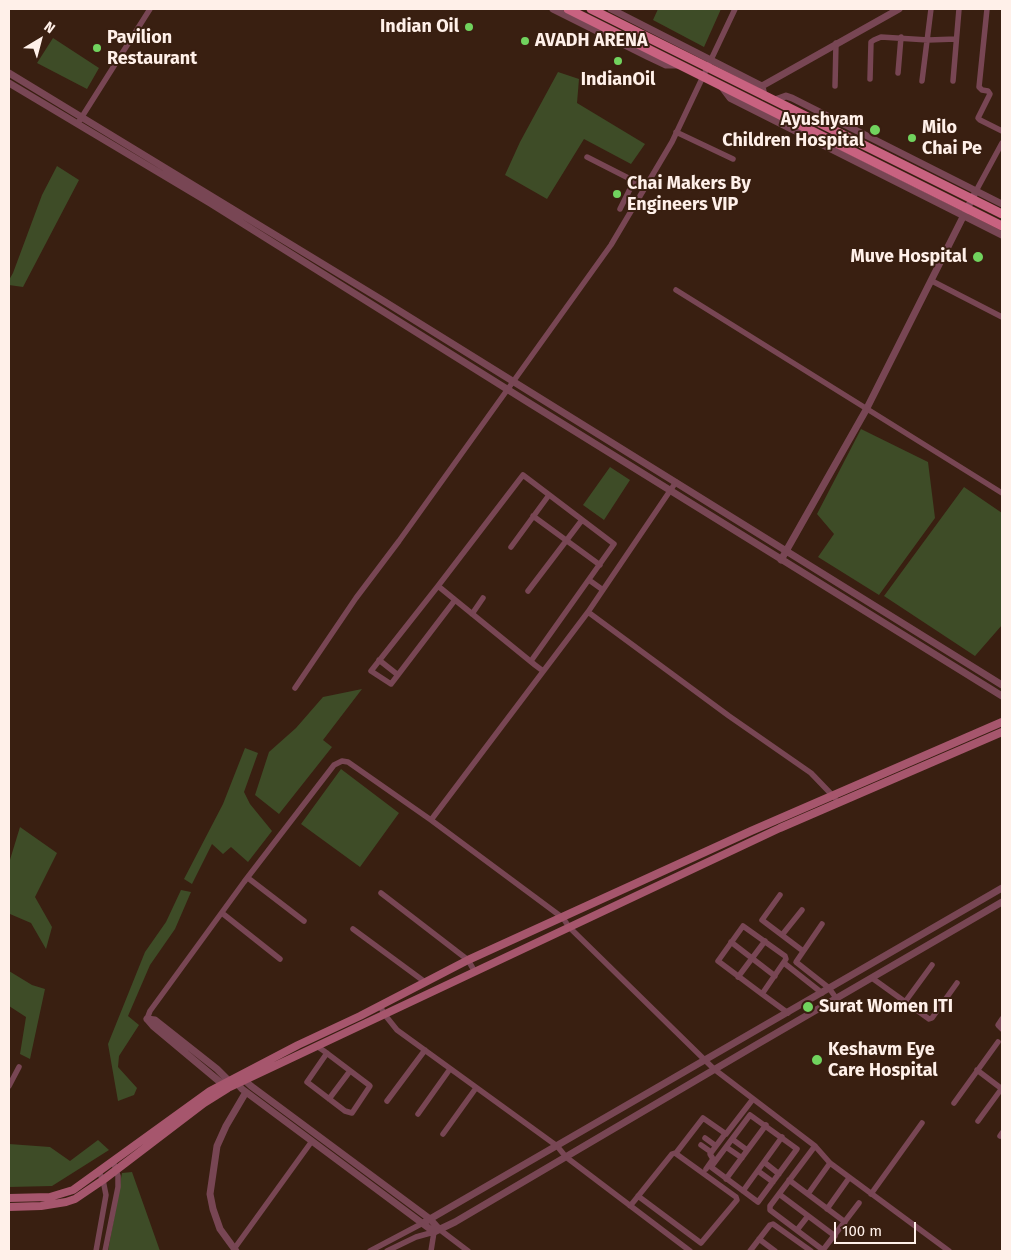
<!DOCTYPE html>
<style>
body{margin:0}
#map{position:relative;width:1011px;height:1260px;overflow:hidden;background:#391f11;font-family:"Fira Sans",sans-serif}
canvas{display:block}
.frame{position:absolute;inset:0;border:10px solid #fff0e9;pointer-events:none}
.north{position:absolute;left:15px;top:15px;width:50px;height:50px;-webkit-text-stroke:4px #391f11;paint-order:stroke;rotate:37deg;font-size:14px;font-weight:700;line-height:20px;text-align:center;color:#fff0e9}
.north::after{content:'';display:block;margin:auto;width:18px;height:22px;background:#fff0e9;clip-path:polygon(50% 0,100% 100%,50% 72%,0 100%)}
.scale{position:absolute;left:834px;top:1222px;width:82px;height:22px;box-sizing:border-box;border:2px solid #fff0e9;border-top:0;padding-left:6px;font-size:15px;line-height:18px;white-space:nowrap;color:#fff0e9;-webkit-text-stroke:4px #391f11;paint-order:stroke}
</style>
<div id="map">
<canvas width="1011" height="1260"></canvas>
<div class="frame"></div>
<div class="north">N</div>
<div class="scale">100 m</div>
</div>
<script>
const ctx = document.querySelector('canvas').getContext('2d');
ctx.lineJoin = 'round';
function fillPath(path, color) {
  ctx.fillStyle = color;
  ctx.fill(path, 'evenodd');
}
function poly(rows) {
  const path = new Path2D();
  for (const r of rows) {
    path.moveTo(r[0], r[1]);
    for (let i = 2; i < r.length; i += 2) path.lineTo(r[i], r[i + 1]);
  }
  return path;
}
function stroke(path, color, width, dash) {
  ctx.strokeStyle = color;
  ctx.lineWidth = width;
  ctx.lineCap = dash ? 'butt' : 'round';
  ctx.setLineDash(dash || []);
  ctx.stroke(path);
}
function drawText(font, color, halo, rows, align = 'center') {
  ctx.font = font + ' "Fira Sans",sans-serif';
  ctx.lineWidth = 4;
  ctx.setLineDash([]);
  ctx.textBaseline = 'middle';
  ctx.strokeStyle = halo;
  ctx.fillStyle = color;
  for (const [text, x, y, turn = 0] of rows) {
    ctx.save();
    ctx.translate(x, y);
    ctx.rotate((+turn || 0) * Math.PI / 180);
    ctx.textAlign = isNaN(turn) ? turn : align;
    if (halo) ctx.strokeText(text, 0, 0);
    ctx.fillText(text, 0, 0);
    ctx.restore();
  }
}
fillPath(poly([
 [658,9,721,9,704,47,653,20],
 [53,38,99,68,87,89,37,63],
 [558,72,579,79,577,103,645,144,631,164,584,139,547,199,505,175,520,142],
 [57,166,79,180,23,287,9,285,9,280,13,273,42,195],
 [861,429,928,462,935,518,879,595,818,557,834,534,817,514],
 [610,467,630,480,604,520,583,505],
 [964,487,1002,513,1002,625,975,656,884,596],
 [362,689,323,740,332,747,279,814,255,795,269,752,296,728,323,697],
 [245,748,258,753,244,792,250,804,272,831,248,862,231,847,223,854,212,844,192,884,184,879,223,804],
 [341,769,399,813,360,867,301,824],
 [20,827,57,853,35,897,52,927,46,949,31,923,10,914,9,917,9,863],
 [181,890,191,892,175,929,150,965,128,1016,139,1025,119,1056,118,1067,137,1088,134,1095,118,1101,108,1044,145,952,166,922],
 [9,971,32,985,45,989,30,1059,20,1054,26,1017,9,1006],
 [98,1140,109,1150,52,1186,9,1187,9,1144,50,1147,70,1161],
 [132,1172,160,1251,108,1251,122,1173]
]), '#3e4c27');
stroke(poly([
 [987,9,979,87,982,90,988,91,990,94,978,118,980,120,1002,131],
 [898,73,901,37],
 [870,79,871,42,874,40,881,37,928,40,956,39],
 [922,81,931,9],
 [953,81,959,9],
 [835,86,836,43],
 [78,123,150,9],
 [676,132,733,159],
 [587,157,646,187],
 [976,191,1002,143],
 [620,209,634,181],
 [932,281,1002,317],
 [676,290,1002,493],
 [533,516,600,565],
 [511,547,549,495],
 [589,580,603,590],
 [438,586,371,671,391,684,455,600],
 [528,591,582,520],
 [588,612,729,716,811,773,835,798],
 [472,614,483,598],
 [379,660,398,675],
 [531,661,614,544,523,475,438,586,535,665,543,671],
 [295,688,356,598,399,541,611,245,672,142,735,9],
 [431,820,588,612,676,482],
 [248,878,304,921],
 [381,893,468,960,475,972],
 [780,895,762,920,803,951],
 [222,913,280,959],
 [822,924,796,962,829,988,836,998],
 [743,926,785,956,786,959,762,994,718,961,743,926],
 [353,929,425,982],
 [782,935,802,910],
 [731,942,775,976],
 [784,963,822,993],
 [738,977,765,941],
 [872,978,929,1019,932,1018,957,983],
 [762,994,788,1013],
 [905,1002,932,965],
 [380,1006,385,1015,397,1030,557,1146,566,1157,690,1251],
 [147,1019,150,1011,244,882,334,765,342,761,348,762,431,820,563,918,569,927,714,1069,815,1146,830,1163,949,1251],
 [1002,1019,998,1025,1002,1029],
 [318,1047,324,1051,369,1085,370,1086,352,1113,345,1111,307,1082,327,1053],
 [977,1070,1002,1089],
 [9,1086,19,1067],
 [329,1099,350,1071],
 [387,1101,425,1050],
 [954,1103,998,1042],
 [418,1114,450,1069],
 [750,1115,797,1149,758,1202,711,1167,750,1115],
 [978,1121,1002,1088],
 [443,1134,476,1088],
 [1000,1136,1002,1133],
 [705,1138,716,1146],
 [732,1139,747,1150],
 [701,1145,711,1152],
 [815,1146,770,1206,770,1210,823,1250,859,1203],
 [726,1147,742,1158],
 [676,1153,703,1118,726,1134,753,1099],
 [764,1162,779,1174],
 [706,1169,713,1159,710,1154,725,1134],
 [758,1171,773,1182],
 [726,1179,766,1125],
 [789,1180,845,1222],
 [743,1191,782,1137],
 [779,1194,835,1236],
 [808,1194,830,1163],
 [871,1194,922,1123],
 [630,1206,635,1200,672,1154,675,1153,736,1197,737,1200,701,1243,638,1196],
 [827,1209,849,1178],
 [439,1229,468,1251],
 [797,1230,808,1216],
 [759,1239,775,1251],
 [234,1249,312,1141],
 [96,1251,106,1195,103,1180,99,1172],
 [105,1251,118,1187,118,1176,113,1161],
 [370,1251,423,1223],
 [387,1251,416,1237,434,1232,431,1251],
 [750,1251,770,1225,773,1224,811,1251]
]), '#784654', 5.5);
stroke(poly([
 [553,9,647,56,666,65,678,65],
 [611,9,762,86,764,96],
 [9,73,382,300,1002,685],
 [9,83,210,203,526,401,1002,696],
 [721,86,730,98,1002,235],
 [762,86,899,9],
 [775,100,786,96,792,98,1002,204],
 [781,560,866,410,976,191],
 [147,1019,155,1020,217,1069,233,1085],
 [147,1019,153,1026,226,1087],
 [241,1077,251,1086,430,1219,439,1229],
 [235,1081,242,1089,434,1232,455,1222,756,1045,1002,902],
 [423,1223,1002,888],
 [236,1251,220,1229,213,1209,210,1194,217,1146,226,1126,246,1092]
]), '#784654', 7);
stroke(poly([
 [9,1198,50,1197,73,1190,210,1091,298,1045,360,1016,468,960,751,831,1002,722],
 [9,1207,41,1206,66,1202,75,1199,103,1180,204,1103,228,1088,780,828,1002,732]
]), '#a6566d', 8);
stroke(poly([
 [568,9,1002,226],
 [591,9,1002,214]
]), '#c86280', 9);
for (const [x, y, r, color] of [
 [469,27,5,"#71d35e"],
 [525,41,5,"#71d35e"],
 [97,48,5,"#71d35e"],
 [618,61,5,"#71d35e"],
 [875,130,6,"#71d35e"],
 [912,138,5,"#71d35e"],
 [617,194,5,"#71d35e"],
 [978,257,6,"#71d35e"],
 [808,1007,6,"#71d35e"],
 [817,1060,6,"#71d35e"]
]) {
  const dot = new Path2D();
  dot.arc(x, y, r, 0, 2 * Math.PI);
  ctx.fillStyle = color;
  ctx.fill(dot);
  stroke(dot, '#391f11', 2);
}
drawText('bold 18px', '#fff0e9', '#391f11', [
 ["Indian Oil",459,27,"right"],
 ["Pavilion",107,38],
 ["Restaurant",107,59],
 ["AVADH ARENA",535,41],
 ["IndianOil",618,80,"center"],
 ["Ayushyam",864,120,"right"],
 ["Children Hospital",864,141,"right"],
 ["Milo",922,128],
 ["Chai Pe",922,149],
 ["Chai Makers By",627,184],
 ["Engineers VIP",627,205],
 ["Muve Hospital",967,257,"right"],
 ["Surat Women ITI",819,1007],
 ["Keshavm Eye",828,1050],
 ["Care Hospital",828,1071]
], 'left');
</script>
